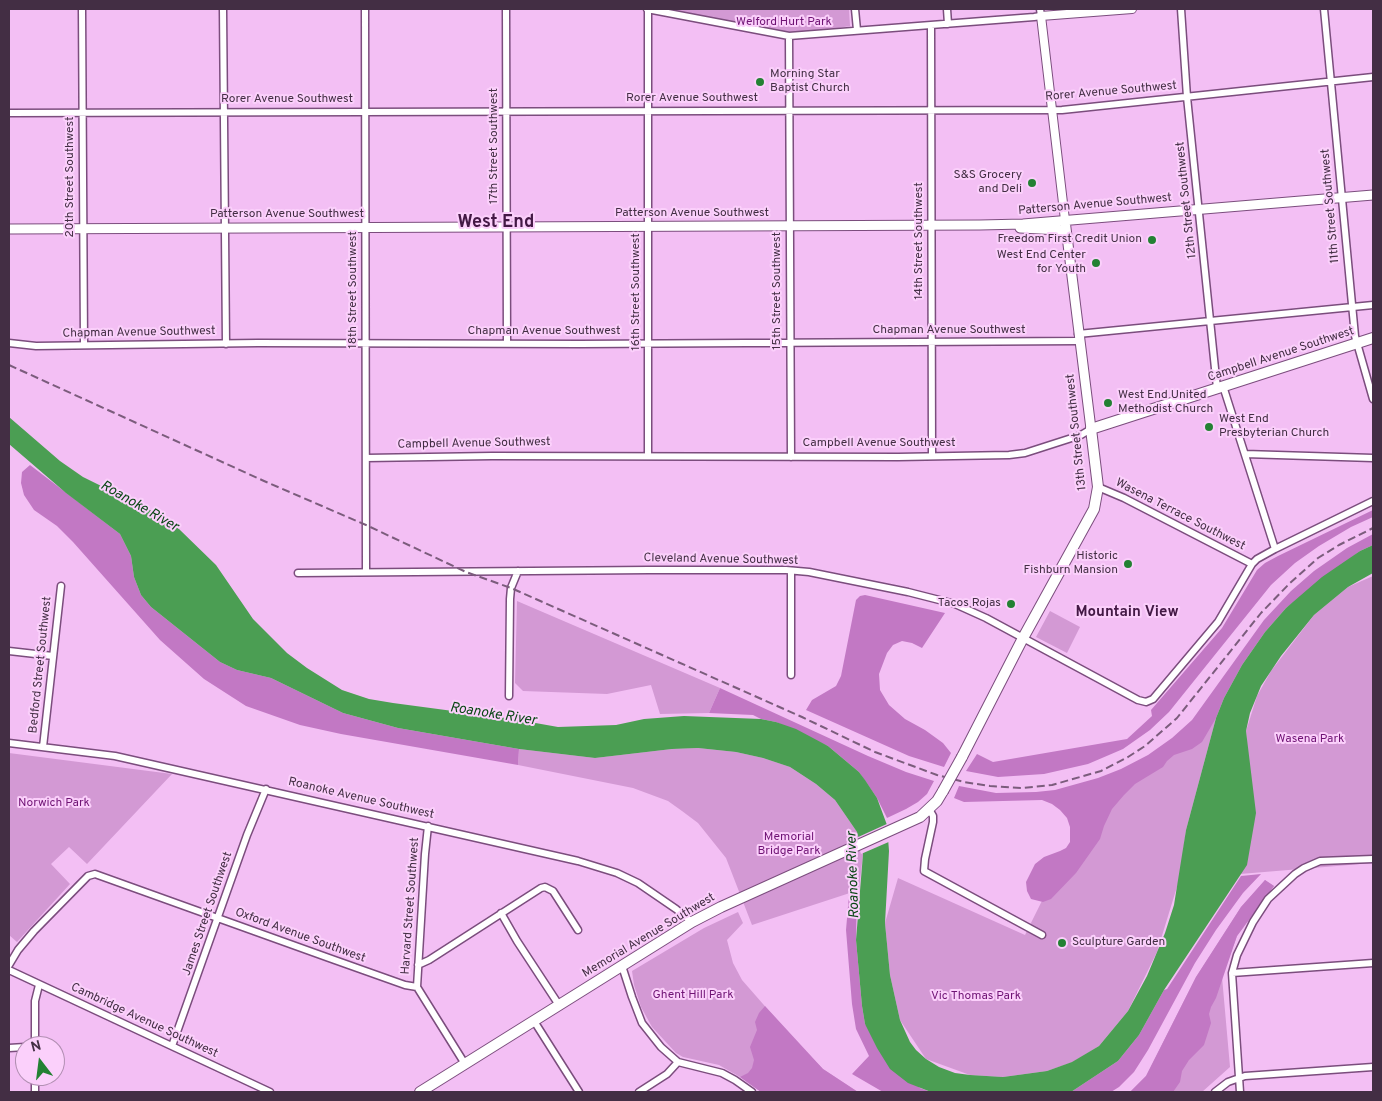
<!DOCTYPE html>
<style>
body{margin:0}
#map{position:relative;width:1382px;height:1101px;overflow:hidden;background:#f3bff4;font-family:Overpass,sans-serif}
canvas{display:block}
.frame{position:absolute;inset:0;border:10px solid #432e44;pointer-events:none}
.north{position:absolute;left:15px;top:1036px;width:50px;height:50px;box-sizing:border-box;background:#fbd0fb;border:1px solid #b18fb2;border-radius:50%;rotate:345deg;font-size:14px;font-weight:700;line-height:20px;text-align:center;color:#432e44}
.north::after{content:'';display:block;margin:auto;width:18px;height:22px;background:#238133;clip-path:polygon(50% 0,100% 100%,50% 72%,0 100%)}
</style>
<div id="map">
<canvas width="1382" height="1101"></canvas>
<div class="frame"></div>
<div class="north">N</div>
</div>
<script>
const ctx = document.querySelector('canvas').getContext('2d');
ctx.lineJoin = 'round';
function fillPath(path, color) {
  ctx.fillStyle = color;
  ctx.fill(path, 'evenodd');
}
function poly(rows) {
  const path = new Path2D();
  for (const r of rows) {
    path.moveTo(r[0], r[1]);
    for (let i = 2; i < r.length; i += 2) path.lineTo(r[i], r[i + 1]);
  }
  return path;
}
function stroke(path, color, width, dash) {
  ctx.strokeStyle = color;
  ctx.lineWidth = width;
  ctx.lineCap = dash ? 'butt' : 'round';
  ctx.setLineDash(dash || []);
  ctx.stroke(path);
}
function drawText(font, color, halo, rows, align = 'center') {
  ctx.font = font + ' Overpass,sans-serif';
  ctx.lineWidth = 4;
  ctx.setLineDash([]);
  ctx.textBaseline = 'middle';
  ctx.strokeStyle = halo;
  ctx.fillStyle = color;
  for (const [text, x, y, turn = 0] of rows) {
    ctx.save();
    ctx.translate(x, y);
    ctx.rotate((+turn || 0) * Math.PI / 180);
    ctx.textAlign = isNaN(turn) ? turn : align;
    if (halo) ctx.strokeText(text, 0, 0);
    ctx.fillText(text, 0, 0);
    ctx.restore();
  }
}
fillPath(poly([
 [647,9,849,9,850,26,789,36],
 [1373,576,1373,863,1240,874,1252,834,1246,731,1257,696,1271,671,1314,615,1348,587],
 [517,601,720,688,709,713,660,714,651,685,607,694,523,691,515,683],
 [1050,611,1080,627,1067,653,1036,637],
 [1216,718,1186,830,1180,877,1157,952,1128,1011,1099,1046,1073,1062,1047,1071,1003,1077,970,1075,926,1059,900,1020,890,975,885,923,898,878,1025,935,1091,802],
 [698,748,736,752,763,758,790,767,816,784,835,800,857,832,863,854,859,890,752,925,726,858,698,823,682,811,668,801,633,788,518,765,519,749,595,758,672,749],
 [9,753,172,774,87,864,69,847,51,864,70,884,17,942,9,935],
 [1265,880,1274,886,1237,936,1222,977,1230,1067,1202,1092,1130,1092,1146,1076,1196,977,1241,907],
 [738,912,743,923,727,940,733,963,742,980,791,1036,823,1069,858,1092,761,1092,740,1077,719,1065,683,1057,676,1053,652,1027,641,1007,634,985,632,971,704,928]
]), '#d399d4');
fillPath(poly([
 [30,465,120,534,131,556,134,577,141,595,151,607,220,662,237,670,271,678,343,713,398,728,519,749,518,765,341,734,300,725,246,706,204,679,160,640,73,542,57,526,34,510,24,495,21,483,22,472],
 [1373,510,1373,517,1351,527,1319,546,1295,563,1271,585,1169,712,1150,730,1123,749,1088,764,1044,774,998,777,966,771,977,754,993,762,1127,739,1152,716,1151,710,1222,628,1257,570,1265,563,1278,556],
 [1373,534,1373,545,1360,551,1286,608,1265,632,1242,665,1224,698,1216,718,1202,742,1192,749,1174,755,1167,761,1163,767,1135,784,1124,795,1112,809,1104,826,1100,839,1076,873,1051,899,1043,902,1031,899,1027,891,1026,882,1035,864,1044,857,1060,851,1066,848,1070,842,1070,827,1067,818,1060,810,1052,804,1042,800,964,802,954,798,959,786,996,793,1036,792,1055,790,1098,778,1121,769,1148,755,1172,738,1192,720,1264,620,1291,591,1314,571,1347,548],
 [865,595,945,613,922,648,912,643,902,641,893,645,887,653,879,674,880,690,889,705,905,719,925,730,943,743,951,753,944,767,909,756,806,710,812,700,836,686,841,676,856,600,860,596],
 [720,688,868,756,906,772,934,781,927,794,918,802,906,809,887,818,877,798,859,772,828,746,776,722,761,719,753,715,709,713],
 [1261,874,1243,893,1216,930,1195,963,1148,1050,1134,1072,1119,1087,1111,1092,1071,1092,1118,1061,1139,1035,1164,990,1167,989,1241,876],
 [1265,880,1274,886,1237,936,1216,998,1211,1007,1209,1014,1211,1023,1204,1045,1189,1060,1182,1071,1180,1082,1173,1092,1130,1092,1146,1076,1196,977,1241,907],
 [857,893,856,940,862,1006,865,1024,920,1088,931,1092,883,1092,852,1074,869,1056,856,1029,852,1004,846,930,849,895],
 [765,1006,823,1069,858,1092,761,1092,740,1077,748,1073,752,1068,754,1060,750,1047,757,1030,755,1022,759,1013]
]), '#c278c4');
fillPath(poly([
 [9,417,60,461,83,477,156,513,179,529,216,565,253,619,287,653,307,668,342,690,369,699,393,703,513,719,558,727,616,725,644,719,684,716,761,719,776,722,796,729,828,746,859,772,865,780,877,798,887,825,889,851,885,923,890,975,900,1020,910,1042,916,1050,926,1059,939,1067,955,1073,970,1075,1003,1077,1047,1071,1072,1062,1099,1046,1128,1011,1147,976,1165,933,1174,905,1186,830,1216,718,1224,698,1242,665,1265,632,1286,608,1322,577,1360,551,1373,545,1373,573,1348,587,1314,615,1281,656,1261,686,1250,713,1246,731,1256,813,1247,865,1164,990,1139,1035,1118,1061,1071,1092,931,1092,908,1083,890,1069,877,1048,865,1024,862,1006,856,940,863,854,857,832,835,800,816,784,790,767,763,758,736,752,698,748,672,749,595,758,519,749,398,728,343,713,271,678,237,670,220,662,151,607,141,595,134,577,131,556,120,534,66,493,9,444]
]), '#4b9e53');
fillPath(poly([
 [889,823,891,841,861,854,856,838]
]), '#f3bff4');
const minor = poly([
 [82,9,84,345],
 [223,9,226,344],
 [365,9,366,572],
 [506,9,507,344],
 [647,9,789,36,1034,17,1041,16,1040,9],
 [648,9,648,455],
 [855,9,857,30],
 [947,9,948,24],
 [1181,9,1187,97,1217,388],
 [1324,9,1355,336,1373,399],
 [931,26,932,456],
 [789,36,791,457],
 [9,113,1062,110,1373,77],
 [1078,334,1373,305],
 [9,343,36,346,258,343,580,344,1079,341],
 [1223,386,1275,549],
 [1245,454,1373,458],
 [366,458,492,456,898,457,1009,455,1025,453,1081,435,1091,429],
 [1098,487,1124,498,1252,564],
 [298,573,649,570,786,570,809,572,908,592,955,604,986,618,1138,700,1146,702,1153,699,1218,622,1252,564,1257,559,1275,549,1373,501],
 [9,651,53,656],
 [791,675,791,571],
 [509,696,510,599,511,588,518,571],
 [9,743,115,756,578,861,617,873,638,883,676,909,692,922],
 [43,747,61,586],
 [929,809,933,816,933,822,925,859,924,871,1042,935],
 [428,826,425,854,417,987,465,1064],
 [501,913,517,941,559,1005],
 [9,965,18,950,34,931,88,876,95,874,329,958,405,985,417,987],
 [418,965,429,960,541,888,545,887,553,891,578,930],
 [622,966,632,997,642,1023,661,1047,678,1062,722,1073,735,1080,752,1092],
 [9,970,270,1092],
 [1232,973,1373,963],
 [534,1021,579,1092],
 [35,1046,35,1001,39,985],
 [172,1046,247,835,266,789],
 [9,1048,25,1047],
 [35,1092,35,1076],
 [639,1092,667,1074,678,1062],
 [1215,1092,1228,1082,1245,1076,1373,1067],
 [1240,1092,1232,973,1237,955,1253,922,1268,899,1295,874,1304,868,1320,861,1373,859]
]);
const tertiary = poly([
 [1065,220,1041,16,1132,9]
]);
const secondary = poly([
 [1065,220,1091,429],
 [1020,228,1060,230,1064,232,1066,239],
 [9,229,980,225,1023,224,1373,195]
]);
const primary = poly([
 [962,757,1023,638,1094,509,1098,487,1091,429,1373,338],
 [420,1092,692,922,721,907,920,817,937,801,943,791]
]);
stroke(minor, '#7b4d7d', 9);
stroke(tertiary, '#7b4d7d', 10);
stroke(secondary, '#7b4d7d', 11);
stroke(primary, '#7b4d7d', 12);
stroke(minor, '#fff', 6);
stroke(tertiary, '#fff', 8);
stroke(secondary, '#fff', 9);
stroke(primary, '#fff', 10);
stroke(poly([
 [9,365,264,481,366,525,466,572,511,588,802,717,875,752,937,775,964,782,990,786,1022,788,1052,785,1101,771,1128,757,1145,746,1177,718,1261,613,1290,583,1318,558,1339,545,1373,528]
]), '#7b5c7c', 2, [8, 4]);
const primaryBridge = poly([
 [943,791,962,757]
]);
stroke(primaryBridge, '#7b4d7d', 12, []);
stroke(primaryBridge, '#fff', 10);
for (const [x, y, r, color] of [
 [760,82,5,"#238133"],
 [1032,183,5,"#238133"],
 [1152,240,5,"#238133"],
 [1096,263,5,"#238133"],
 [1108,403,5,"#238133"],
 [1209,427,5,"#238133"],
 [1128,564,5,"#238133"],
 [1011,604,5,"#238133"],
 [1062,943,5,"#238133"]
]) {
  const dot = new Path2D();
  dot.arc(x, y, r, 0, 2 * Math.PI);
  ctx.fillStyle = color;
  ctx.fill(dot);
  stroke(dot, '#fbd0fb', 2);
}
drawText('12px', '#6f1374', '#fbd0fb', [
 ["Welford Hurt Park",784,23],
 ["Wasena Park",1310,740],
 ["Norwich Park",54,804],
 ["Memorial",789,838],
 ["Bridge Park",789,852],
 ["Ghent Hill Park",693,996],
 ["Vic Thomas Park",976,997]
]);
drawText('12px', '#432e44', '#fbd0fb', [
 ["Morning Star",770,75,"left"],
 ["Baptist Church",770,89,"left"],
 ["S&S Grocery",1022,176],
 ["and Deli",1022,190],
 ["Freedom First Credit Union",1142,240],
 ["West End Center",1086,256],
 ["for Youth",1086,270],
 ["West End United",1118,396,"left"],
 ["Methodist Church",1118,410,"left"],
 ["West End",1219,420,"left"],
 ["Presbyterian Church",1219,434,"left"],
 ["Historic",1118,557],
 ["Fishburn Mansion",1118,571],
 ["Tacos Rojas",1001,604],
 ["Sculpture Garden",1072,943,"left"]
], 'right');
drawText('12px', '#432e44', '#fbd0fb', [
 ["Rorer Avenue Southwest",1111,92,-5],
 ["Rorer Avenue Southwest",692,99],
 ["Rorer Avenue Southwest",287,100],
 ["17th Street Southwest",495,146,-90],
 ["20th Street Southwest",71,177,-90],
 ["12th Street Southwest",1187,200,-96],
 ["Patterson Avenue Southwest",1095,205,-5],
 ["11th Street Southwest",1331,206,-95],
 ["Patterson Avenue Southwest",692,214],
 ["Patterson Avenue Southwest",287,215],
 ["14th Street Southwest",920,241,-90],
 ["18th Street Southwest",354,290,-90],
 ["15th Street Southwest",778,291,-90],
 ["16th Street Southwest",637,292,-90],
 ["Chapman Avenue Southwest",949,331],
 ["Chapman Avenue Southwest",544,332],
 ["Chapman Avenue Southwest",139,333,-1],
 ["Campbell Avenue Southwest",1281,355,-18],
 ["13th Street Southwest",1077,432,-96],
 ["Campbell Avenue Southwest",474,444,-1],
 ["Campbell Avenue Southwest",879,444],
 ["Wasena Terrace Southwest",1180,515,27],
 ["Cleveland Avenue Southwest",721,560,1],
 ["Bedford Street Southwest",41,665,-84],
 ["Roanoke Avenue Southwest",361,799,13],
 ["Harvard Street Southwest",411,906,-86],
 ["James Street Southwest",208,914,-71],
 ["Oxford Avenue Southwest",300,936,20],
 ["Memorial Avenue Southwest",649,936,-31],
 ["Cambridge Avenue Southwest",144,1021,25]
]);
drawText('italic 14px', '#0a4715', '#fbd0fb', [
 ["Roanoke River",139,507,30],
 ["Roanoke River",493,715,9],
 ["Roanoke River",854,875,-92]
]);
drawText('bold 15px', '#431945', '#fbd0fb', [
 ["Mountain View",1127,613]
]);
drawText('bold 18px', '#431945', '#fbd0fb', [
 ["West End",496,223]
]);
</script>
